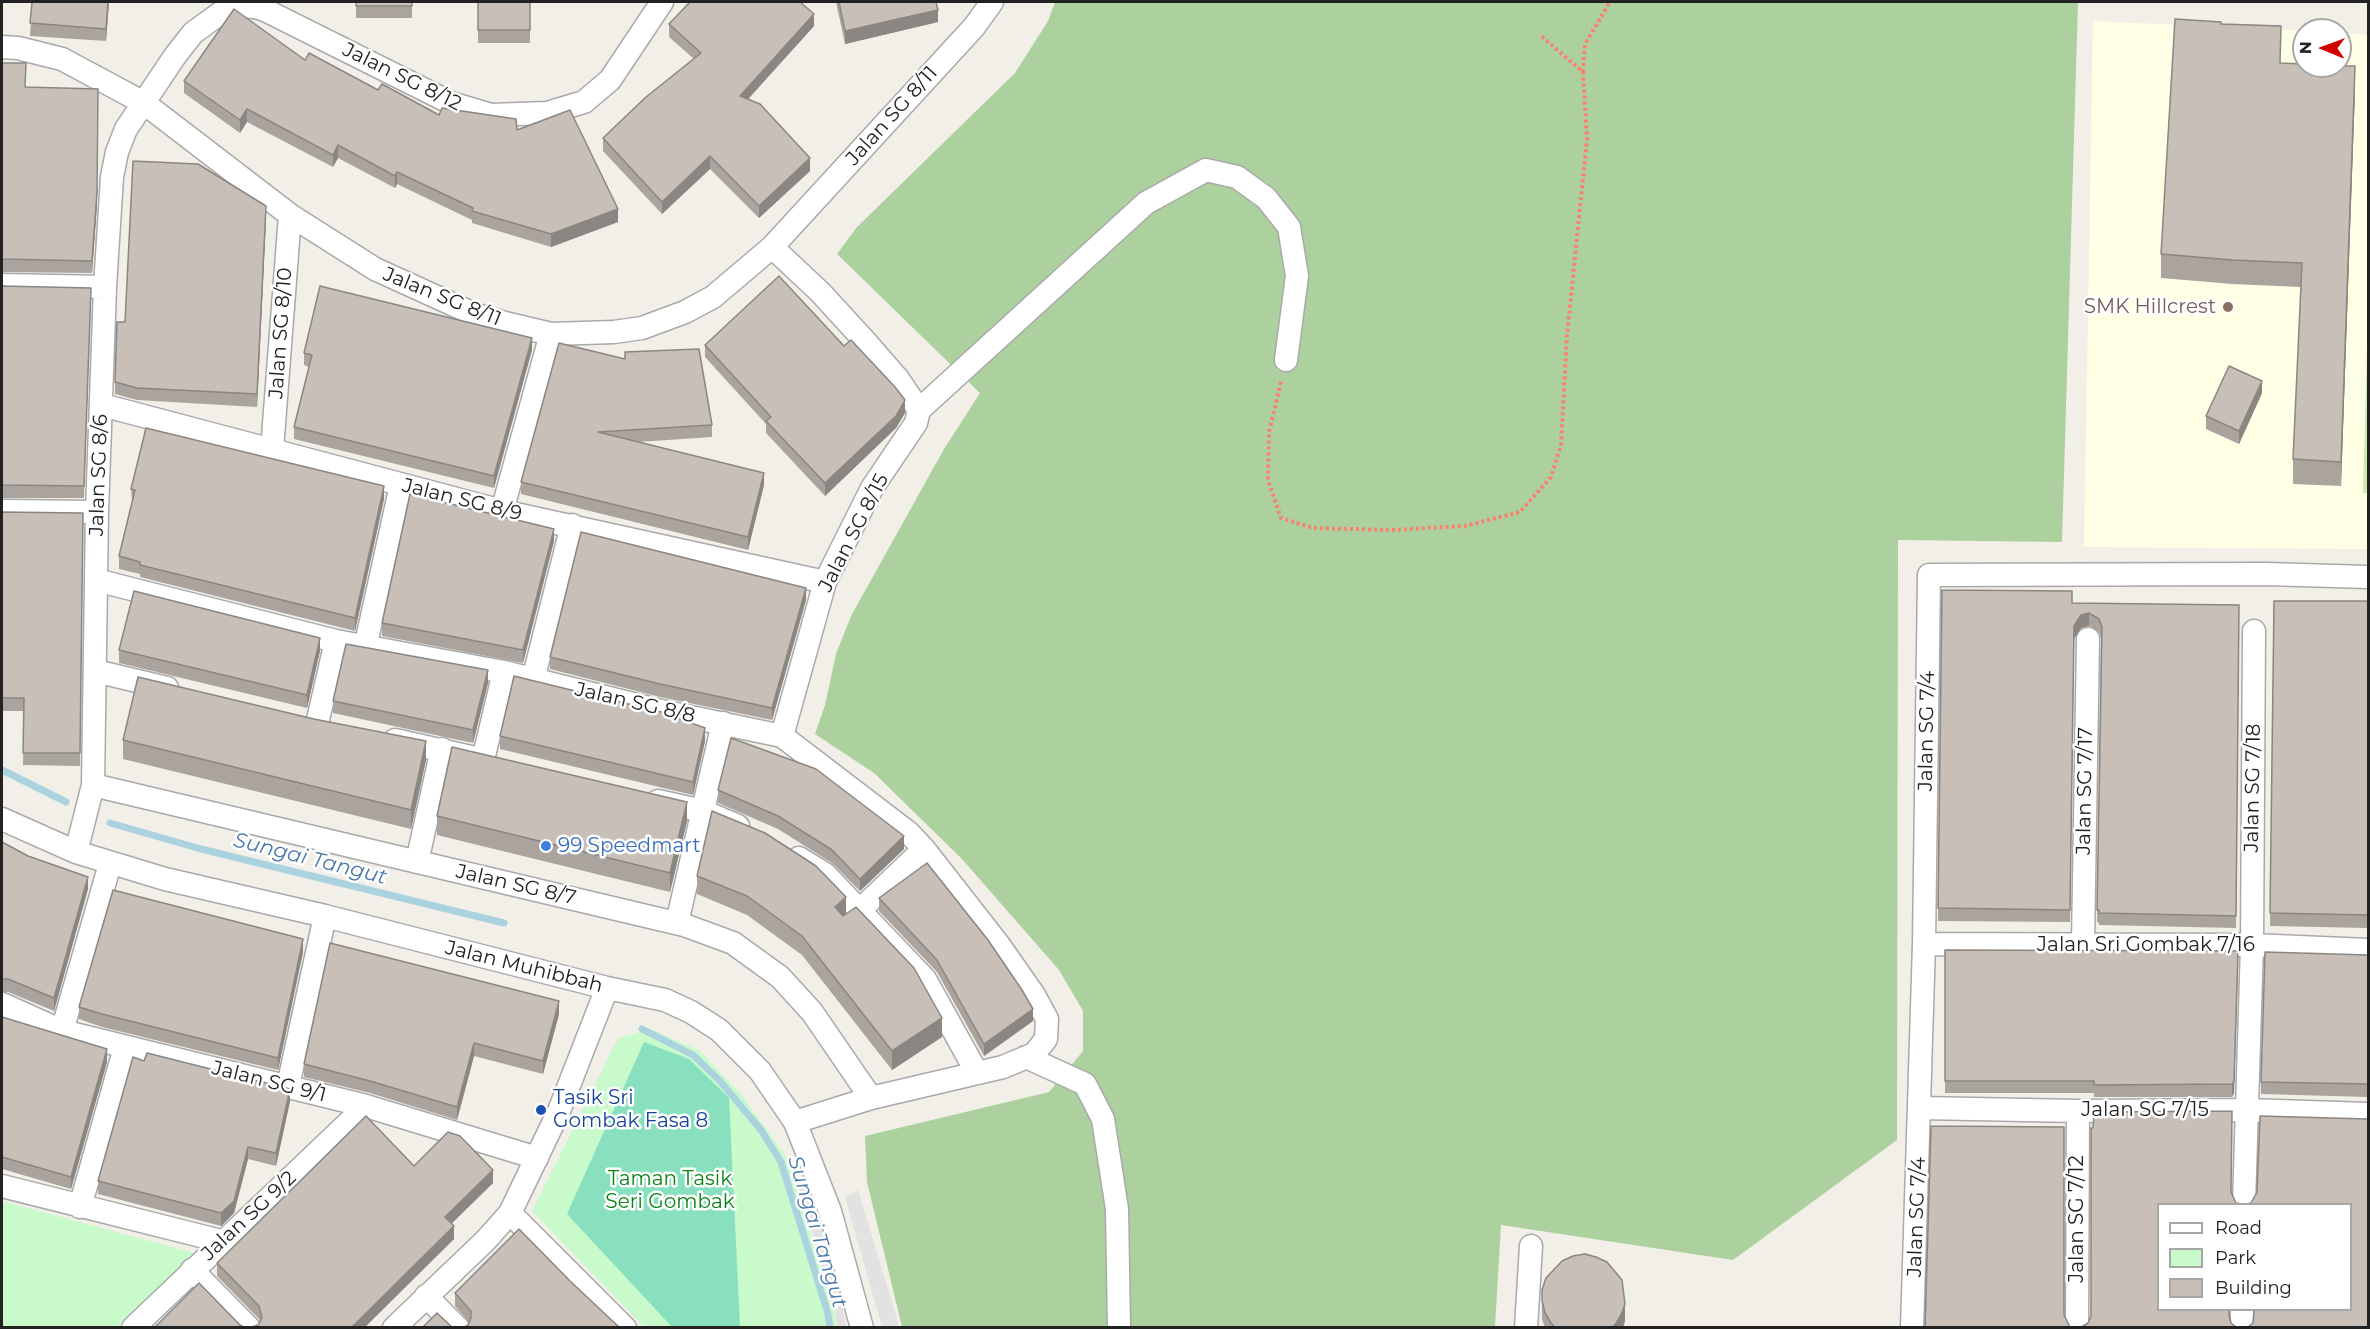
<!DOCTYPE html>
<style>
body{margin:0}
#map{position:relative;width:2370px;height:1329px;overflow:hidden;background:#f2efe9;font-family:Montserrat,sans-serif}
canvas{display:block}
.frame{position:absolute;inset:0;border:3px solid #222;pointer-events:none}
.legend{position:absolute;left:2157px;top:1203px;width:195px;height:108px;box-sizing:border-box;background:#fff;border:2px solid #a7a7a7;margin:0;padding:8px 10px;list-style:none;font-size:18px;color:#222}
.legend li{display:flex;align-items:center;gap:12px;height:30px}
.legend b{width:30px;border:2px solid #a7a7a7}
.north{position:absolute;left:2292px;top:18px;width:60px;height:60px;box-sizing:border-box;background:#fff;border:2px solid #a7a7a7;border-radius:50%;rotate:271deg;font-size:16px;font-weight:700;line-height:24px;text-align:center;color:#222}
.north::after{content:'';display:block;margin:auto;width:21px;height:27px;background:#d40000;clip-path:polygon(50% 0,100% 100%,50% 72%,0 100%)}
</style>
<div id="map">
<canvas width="2370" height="1329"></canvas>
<div class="frame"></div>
<ul class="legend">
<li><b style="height:8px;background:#fff"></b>Road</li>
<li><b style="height:16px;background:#c8facc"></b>Park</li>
<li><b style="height:16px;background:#c7bfb8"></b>Building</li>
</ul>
<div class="north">N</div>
</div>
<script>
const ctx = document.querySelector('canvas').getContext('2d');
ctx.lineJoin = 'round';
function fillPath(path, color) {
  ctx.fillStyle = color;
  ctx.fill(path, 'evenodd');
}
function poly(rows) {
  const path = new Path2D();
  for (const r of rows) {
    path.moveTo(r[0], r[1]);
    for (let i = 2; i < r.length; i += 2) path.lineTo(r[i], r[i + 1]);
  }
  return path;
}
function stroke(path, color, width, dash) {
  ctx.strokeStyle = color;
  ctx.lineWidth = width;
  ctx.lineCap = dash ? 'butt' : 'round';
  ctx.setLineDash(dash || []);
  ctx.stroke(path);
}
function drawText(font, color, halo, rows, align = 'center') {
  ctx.font = font + ' Montserrat,sans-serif';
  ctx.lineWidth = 5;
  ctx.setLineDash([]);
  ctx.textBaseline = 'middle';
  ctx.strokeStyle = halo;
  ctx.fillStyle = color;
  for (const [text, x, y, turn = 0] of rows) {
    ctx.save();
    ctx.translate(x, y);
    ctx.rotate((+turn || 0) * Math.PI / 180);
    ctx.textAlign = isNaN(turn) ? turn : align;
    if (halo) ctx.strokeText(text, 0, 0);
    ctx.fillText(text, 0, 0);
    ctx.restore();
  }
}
fillPath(poly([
 [2093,21,2304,31,2304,66,2340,66,2340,33,2368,35,2368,549,2084,547]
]), '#ffffe5');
fillPath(poly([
 [2368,310,2368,493,2363,493]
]), '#cdebb0');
fillPath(poly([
 [1055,2,2078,2,2062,542,1898,540,1897,1140,1733,1260,1501,1225,1495,1327,902,1327,867,1182,865,1136,1049,1092,1083,1051,1083,1011,1059,970,962,859,874,773,815,734,825,705,836,654,851,616,944,449,980,393,837,254,857,227,1015,73,1048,21]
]), '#add19e');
fillPath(poly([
 [651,1029,700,1051,741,1094,787,1158,834,1312,836,1327,644,1327,532,1211,618,1038],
 [2,1201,194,1253,117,1327,2,1327]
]), '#c8facc');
fillPath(poly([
 [644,1042,689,1059,729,1098,740,1327,672,1327,567,1214]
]), '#88e0be');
fillPath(poly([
 [808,1176,844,1314,846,1327,837,1327,835,1313,798,1183],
 [858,1190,897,1319,898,1327,882,1327,845,1197]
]), '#e2e2e2');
stroke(poly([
 [2,770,66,802],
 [110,823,201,849,504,923],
 [642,1029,693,1055,719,1080,761,1130,781,1162,828,1314,830,1328]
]), '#aad3df', 7);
const minor = poly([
 [2,47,18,48,62,59,144,103,290,215,375,269,474,314,509,324,551,334,614,332,642,328,685,312,713,297,772,247,974,27,992,2],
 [772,247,820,292,865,341,898,379,919,410,916,423,872,488,825,582,782,736],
 [2,285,105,287],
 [102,405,502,511,825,582],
 [919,410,1146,203,1206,170,1237,177,1266,198,1289,227,1297,276,1286,360],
 [272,450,290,215],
 [2,511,97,512],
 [502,511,551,334],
 [96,580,336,641,504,672,657,710,782,736,909,833,924,849,999,945,1034,995,1047,1019,1046,1039,1034,1054,1003,1067,871,1098,795,1122],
 [365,648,401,485],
 [95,671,167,688],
 [533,680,572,525],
 [317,724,336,641],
 [395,740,480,759],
 [483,760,504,672],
 [93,785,684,925,733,943,780,977,812,1012,871,1098],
 [658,801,703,811,738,826],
 [2,819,76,852,165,879,325,916,607,988,665,1000,691,1012,719,1030,760,1071,795,1122,830,1211,862,1328],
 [76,852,93,785,97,512,105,287,112,177,117,152,126,129,175,56,193,33,230,6,255,7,265,10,451,103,491,115,547,113,584,102,610,80,662,2],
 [799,858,825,874,925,979,977,1073],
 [417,862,442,749],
 [860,910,924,849],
 [677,923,723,723],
 [1924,944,2252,945,2368,950],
 [2083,944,2088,639],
 [2,1004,62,1031,366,1106,537,1158],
 [62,1031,110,864],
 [1026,1057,1085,1084,1103,1119,1117,1209,1119,1328],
 [288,1086,325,916],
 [1921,1108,2078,1111,2247,1110,2368,1114],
 [2,1186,221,1241],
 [2244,1204,2252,945,2254,631],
 [80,1207,125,1047],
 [510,1213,625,1328],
 [192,1270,249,1328],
 [426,1296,458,1328],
 [133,1328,366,1106],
 [394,1328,486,1240,510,1213,559,1111,607,988],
 [1526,1328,1531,1246],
 [1912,1328,1924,944,1929,575,2266,574,2368,577],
 [2077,1328,2078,1111],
 [2242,1328,2242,1310]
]);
stroke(minor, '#a9a9a9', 25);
stroke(poly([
 [1583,72,1585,44,1610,2],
 [1281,382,1269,432,1268,480,1281,518,1313,528,1391,530,1465,526,1520,512,1551,477,1561,445,1567,336,1587,139,1583,72,1540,35]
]), '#fa8072', 4, [3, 3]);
stroke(minor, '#fff', 22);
fillPath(poly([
 [32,2,109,2,106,41,30,36],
 [356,2,412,2,412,18,356,18],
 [478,2,530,2,530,43,478,43],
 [836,2,936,2,938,22,845,44],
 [669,24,814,26,748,99,810,171,759,218,710,169,662,214,603,151,603,138,694,59,669,37],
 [2221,24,2281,63,2355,90,2341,486,2293,484,2293,459,2301,287,2232,284,2161,278,2161,254],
 [305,60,439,115,517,130,618,222,551,247,472,223,472,220,397,184,395,188,338,158,333,167,247,122,240,133,184,93,184,81],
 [2,63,26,87,97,204,92,273,2,272],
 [266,218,257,407,137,400,115,394,115,382,125,322],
 [2,286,91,288,84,498,2,498],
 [559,343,712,425,712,437,638,442,764,485,748,550,521,494,521,482],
 [705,345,905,413,896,428,825,496,766,433,766,424,705,357],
 [532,350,494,488,294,439,294,427,309,367,304,365,304,353],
 [2262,393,2239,444,2206,429,2206,416],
 [131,489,384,499,355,631,140,577,140,574,119,569,119,556,132,501],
 [2,512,83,513,80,766,23,765,24,711,2,711],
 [554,541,523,663,382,636,382,623],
 [1942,590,2072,603,2239,605,2236,928,2099,925,2099,923,2097,922,2101,639,2099,632,2089,626,2081,628,2074,639,2070,922,1938,921],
 [806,600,772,720,660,697,550,669,550,657],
 [2274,601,2368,601,2368,928,2270,926],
 [119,650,320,651,307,708,119,663],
 [488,683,473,743,333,713,333,701],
 [500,736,705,741,693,795,500,749],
 [123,740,426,760,411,829,123,759],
 [718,790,904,849,860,891,832,863,778,829,718,803],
 [437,816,687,821,670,892,437,835],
 [2,842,88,889,54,1011,8,992,2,992],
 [697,876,846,914,942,1037,892,1070,802,955,747,915,697,894],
 [879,898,1033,1021,984,1056,937,972,879,911],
 [1945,950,2238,951,2234,1093,2232,1097,2094,1097,2094,1093,1945,1093],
 [303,952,278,1070,102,1027,79,1019,79,1007],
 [2368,955,2368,1097,2261,1094,2261,1082],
 [559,1014,543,1074,474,1056,457,1120,370,1093,304,1077,304,1064],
 [2,1017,107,1062,71,1189,2,1169],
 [290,1101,276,1166,248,1159,234,1213,221,1226,98,1194,98,1181],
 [414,1166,493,1183,452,1223,454,1239,364,1328,249,1328,258,1325,260,1322,259,1319,217,1276,217,1263],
 [570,1281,468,1325,469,1322,455,1306,455,1293],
 [1542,1290,1625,1321,1623,1328,1545,1328,1542,1319]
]), '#aba49e');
fillPath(poly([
 [108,2,109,2,106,41,106,29],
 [938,10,938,22,845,44,845,31],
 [814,14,814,26,740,108,740,96],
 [2355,66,2355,90,2341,486,2341,462],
 [98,89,97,204,92,273,92,261],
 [247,109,247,122,240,133,240,120],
 [338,145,338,158,333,167,333,155],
 [710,156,710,169,662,214,662,202],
 [810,158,810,171,759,218,759,206],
 [397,172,397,184,395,188,395,176],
 [266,206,266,218,257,407,257,394],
 [618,209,618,222,551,247,551,234],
 [532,338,532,350,494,488,494,476],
 [2262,381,2262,393,2239,444,2239,431],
 [905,400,905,413,896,428,825,496,825,483],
 [764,473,764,485,748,550,748,537],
 [384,486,384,499,355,631,355,618],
 [554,529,554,541,523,663,523,650],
 [806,588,806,600,772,720,772,708],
 [2089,613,2089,626,2081,628,2074,639,2070,922,2074,626,2081,615],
 [320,638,320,651,307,708,307,695],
 [488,670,488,683,473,743,473,730],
 [705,728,705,741,693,795,693,782],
 [426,741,426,760,411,829,411,810],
 [687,802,687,821,670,892,670,873],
 [904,836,904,849,860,891,860,879],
 [88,877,88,889,54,1011,54,998],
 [846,897,846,915,835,926,835,907],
 [303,939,303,952,278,1070,278,1058],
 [2238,963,2234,1093,2232,1097,2232,1084],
 [559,1001,559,1014,543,1074,543,1061],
 [1033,1009,1033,1021,984,1056,984,1044],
 [942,1018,942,1037,892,1070,892,1051],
 [474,1043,474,1056,457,1120,457,1107],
 [107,1049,107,1062,71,1189,71,1177],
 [290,1089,290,1101,276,1166,276,1153],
 [248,1147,248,1159,234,1213,221,1226,221,1213],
 [493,1170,493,1183,445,1230,445,1217],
 [454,1226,454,1239,364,1328,351,1328],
 [1625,1304,1625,1321,1623,1328,1610,1328]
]), '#8b8681');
const building = poly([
 [32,2,108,2,106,29,30,23,32,2],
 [356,2,412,2,412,6,356,6,356,2],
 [478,2,530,2,530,30,478,30,478,2],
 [690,2,800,2,814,14,740,96,760,104,810,158,759,206,710,156,662,202,603,138,646,97,701,53,669,24,690,2],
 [839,2,936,2,938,10,845,31,839,2],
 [234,9,305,60,309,53,378,90,382,84,439,115,442,108,516,119,517,130,570,110,618,209,551,234,472,211,473,208,397,172,395,176,338,145,333,155,247,109,240,120,184,81,234,9],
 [2175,19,2221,22,2221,24,2281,26,2280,63,2304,64,2304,66,2355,66,2341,462,2293,459,2302,263,2232,260,2161,254,2175,19],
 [2,63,26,63,25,87,98,89,97,192,92,261,2,259,2,63],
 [133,161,198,164,266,206,257,394,137,388,115,382,117,322,125,322,133,161],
 [779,276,844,346,851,340,895,387,905,400,896,416,825,483,766,421,771,417,705,345,779,276],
 [2,286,91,288,84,486,2,485,2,286],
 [320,286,532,338,494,476,294,427,312,355,304,353,320,286],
 [559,343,625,359,625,352,699,349,712,425,598,432,764,473,748,537,521,482,559,343],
 [2229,366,2262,381,2239,431,2206,416,2229,366],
 [146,428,384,486,355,618,140,565,140,562,119,556,135,490,131,489,146,428],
 [410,494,554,529,523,650,382,623,410,494],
 [2,512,83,513,80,753,23,753,24,698,2,698,2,512],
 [581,532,806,588,772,708,660,684,550,657,581,532],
 [1942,590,2072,591,2072,603,2239,605,2236,916,2099,913,2099,910,2097,910,2102,627,2099,619,2089,613,2081,615,2074,626,2070,910,1938,908,1942,590],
 [134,591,320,638,307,695,119,650,134,591],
 [2274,601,2368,601,2368,915,2270,913,2274,601],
 [346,644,488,670,473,730,333,701,346,644],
 [514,676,661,712,705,728,693,782,500,736,514,676],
 [138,677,314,719,426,741,411,810,123,740,138,677],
 [731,738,816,769,904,836,860,879,832,850,778,816,718,790,731,738],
 [452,747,687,802,670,873,437,816,452,747],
 [712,811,765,833,816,866,846,897,835,907,843,916,856,907,914,968,942,1018,892,1051,802,936,747,896,697,876,712,811],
 [2,842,28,856,88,877,54,998,8,979,2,979,2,842],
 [927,863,988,940,1022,990,1033,1009,984,1044,937,960,879,898,927,863],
 [113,890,303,939,278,1058,102,1014,79,1007,113,890],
 [330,943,559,1001,543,1061,474,1043,457,1107,370,1081,304,1064,330,943],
 [1945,950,2238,951,2234,1081,2232,1084,2094,1085,2094,1081,1945,1081,1945,950],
 [2265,952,2368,955,2368,1084,2261,1082,2265,952],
 [2,1017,107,1049,71,1177,2,1157,2,1017],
 [147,1053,290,1089,276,1153,248,1147,234,1201,221,1213,98,1181,133,1057,144,1061,147,1053],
 [2232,1111,2231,1192,2236,1203,2242,1204,2158,1204,2158,1310,2229,1310,2229,1315,2231,1323,2236,1327,2248,1327,2253,1323,2254,1310,2350,1310,2350,1204,2245,1204,2251,1203,2257,1192,2260,1116,2368,1119,2368,1328,2080,1328,2088,1323,2091,1316,2091,1128,2093,1128,2094,1112,2232,1111],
 [366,1116,414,1166,448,1132,460,1136,493,1170,445,1217,454,1226,351,1328,249,1328,258,1325,262,1318,259,1306,217,1263,366,1116],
 [1931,1126,2064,1127,2064,1315,2070,1327,2072,1328,1925,1328,1931,1126],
 [519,1229,570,1281,620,1328,463,1328,468,1325,471,1318,471,1311,455,1293,519,1229],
 [1585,1254,1596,1257,1607,1262,1622,1280,1625,1304,1621,1315,1615,1325,1610,1328,1556,1328,1551,1323,1545,1313,1542,1301,1542,1290,1546,1278,1562,1261,1573,1256,1585,1254],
 [199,1283,240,1325,245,1328,154,1328,199,1283],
 [437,1313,453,1328,422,1328,437,1313]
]);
fillPath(building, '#c7bfb8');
stroke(building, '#8b8681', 1.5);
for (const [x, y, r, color] of [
 [2228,307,6,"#8d6e63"],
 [546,846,6,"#3f7fe0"],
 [541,1110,6,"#1a4fb4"]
]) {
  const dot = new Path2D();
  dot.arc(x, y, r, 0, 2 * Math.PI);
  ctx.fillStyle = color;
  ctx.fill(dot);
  stroke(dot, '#fff', 2);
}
drawText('20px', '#222', '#fff', [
 ["Jalan SG 8/12",402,77,26],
 ["Jalan SG 8/11",892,116,-48],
 ["Jalan SG 8/11",442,297,22],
 ["Jalan SG 8/10",281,333,-86],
 ["Jalan SG 8/6",99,475,-88],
 ["Jalan SG 8/9",462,500,14],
 ["Jalan SG 8/15",854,533,-63],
 ["Jalan SG 8/8",635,703,13],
 ["Jalan SG 7/4",1927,731,-89],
 ["Jalan SG 7/18",2253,788,-89],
 ["Jalan SG 7/17",2085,791,-89],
 ["Jalan SG 8/7",516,885,13],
 ["Jalan Sri Gombak 7/16",2146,945],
 ["Jalan Muhibbah",524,967,14],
 ["Jalan SG 9/1",269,1082,14],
 ["Jalan SG 7/15",2145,1110],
 ["Jalan SG 9/2",249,1216,-43],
 ["Jalan SG 7/4",1917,1217,-88],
 ["Jalan SG 7/12",2077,1219,-90]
]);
drawText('20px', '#785e54', '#fff', [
 ["SMK Hillcrest",2216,307]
], 'right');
drawText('20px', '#366cbe', '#fff', [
 ["99 Speedmart",558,846]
], 'left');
drawText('20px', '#164399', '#fff', [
 ["Tasik Sri",553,1098],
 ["Gombak Fasa 8",553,1121]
], 'left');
drawText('20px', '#0c8416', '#fff', [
 ["Taman Tasik",670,1179],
 ["Seri Gombak",670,1202]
]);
drawText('italic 21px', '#4a7aab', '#fff', [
 ["Sungai Tangut",310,859,14],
 ["Sungai Tangut",817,1232,73]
]);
</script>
